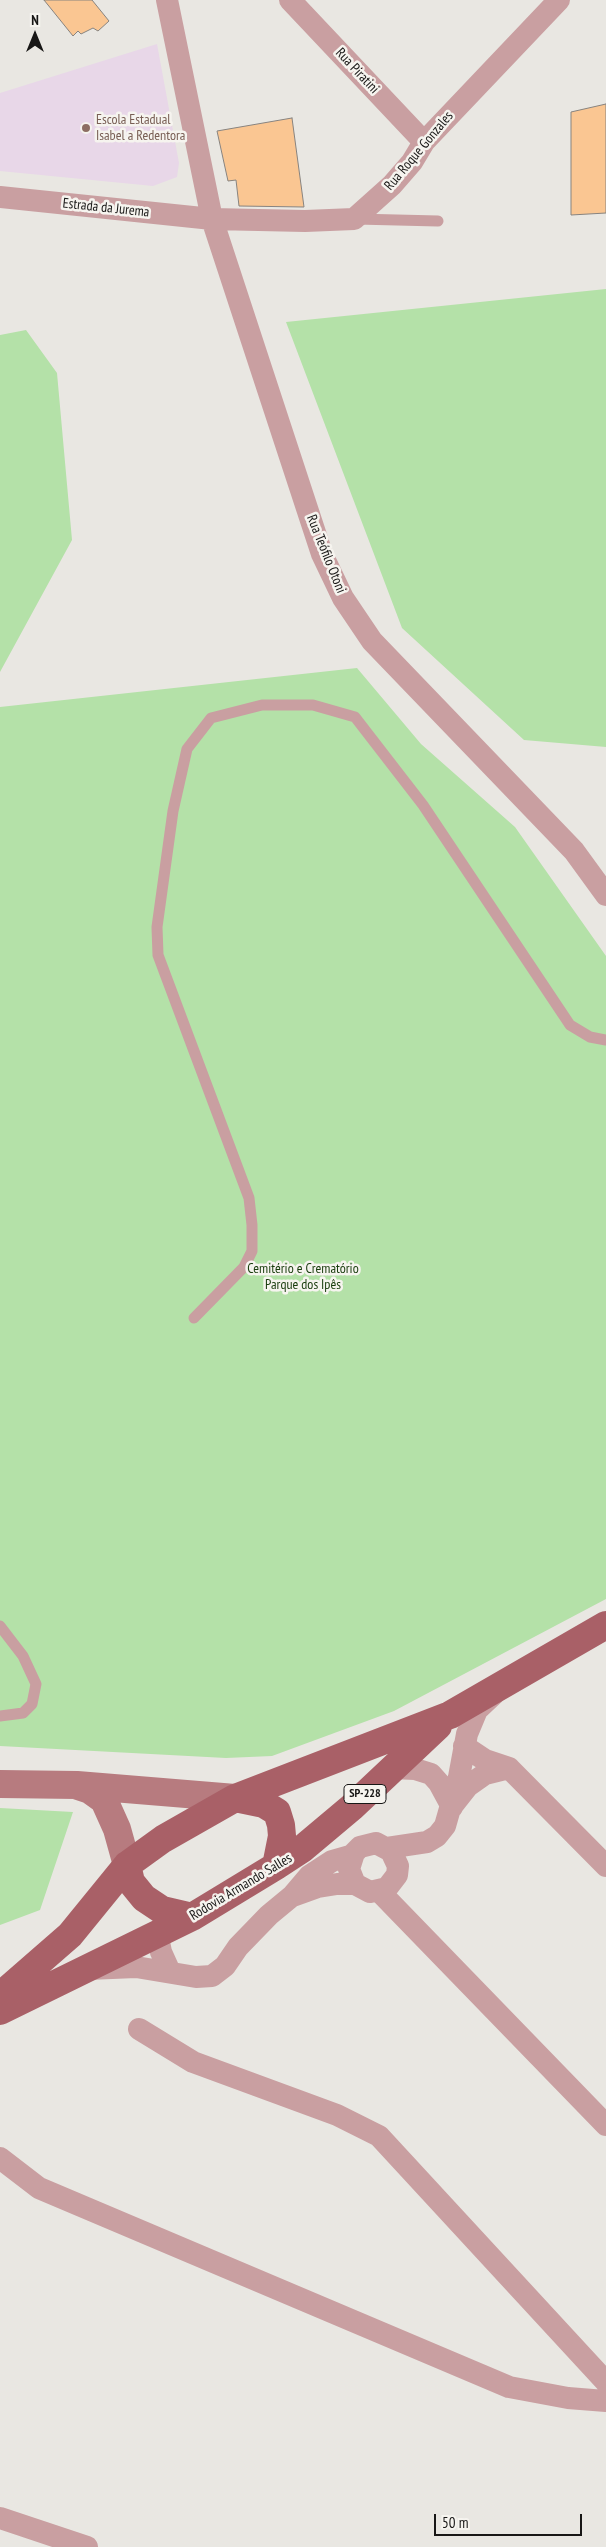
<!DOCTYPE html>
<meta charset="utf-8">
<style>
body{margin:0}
#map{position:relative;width:606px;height:2547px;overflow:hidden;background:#e9e7e2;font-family:"PT Sans Narrow",sans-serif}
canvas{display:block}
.north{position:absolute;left:10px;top:10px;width:50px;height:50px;-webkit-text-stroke:4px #f6f4ef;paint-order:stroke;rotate:0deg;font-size:14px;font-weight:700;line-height:20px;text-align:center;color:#181716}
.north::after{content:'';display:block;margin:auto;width:18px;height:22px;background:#181716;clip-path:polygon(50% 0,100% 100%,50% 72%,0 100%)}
.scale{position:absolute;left:434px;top:2514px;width:148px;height:22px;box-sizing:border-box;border:2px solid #181716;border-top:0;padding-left:6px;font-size:15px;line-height:18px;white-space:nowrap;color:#181716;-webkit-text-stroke:4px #f6f4ef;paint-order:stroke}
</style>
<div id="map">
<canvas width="606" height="2547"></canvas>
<div class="north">N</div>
<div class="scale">50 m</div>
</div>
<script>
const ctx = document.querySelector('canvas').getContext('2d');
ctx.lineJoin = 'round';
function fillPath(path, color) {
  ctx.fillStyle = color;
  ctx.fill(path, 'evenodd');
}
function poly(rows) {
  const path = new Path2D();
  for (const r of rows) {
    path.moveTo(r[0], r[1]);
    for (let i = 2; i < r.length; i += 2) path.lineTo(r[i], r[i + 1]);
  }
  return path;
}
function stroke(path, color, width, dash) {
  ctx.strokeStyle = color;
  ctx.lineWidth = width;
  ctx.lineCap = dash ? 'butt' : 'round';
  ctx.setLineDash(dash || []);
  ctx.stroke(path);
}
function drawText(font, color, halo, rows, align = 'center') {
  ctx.font = font + ' "PT Sans Narrow",sans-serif';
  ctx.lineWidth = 5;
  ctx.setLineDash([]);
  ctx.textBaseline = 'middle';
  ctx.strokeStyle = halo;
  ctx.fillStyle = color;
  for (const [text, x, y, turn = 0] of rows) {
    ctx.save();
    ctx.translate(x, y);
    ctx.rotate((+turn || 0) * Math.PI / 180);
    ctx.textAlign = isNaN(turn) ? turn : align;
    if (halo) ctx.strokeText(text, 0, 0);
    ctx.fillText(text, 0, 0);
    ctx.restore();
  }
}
fillPath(poly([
 [157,44,179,163,177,177,153,186,0,171,0,93]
]), '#e8d7e8');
fillPath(poly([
 [606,289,606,747,524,740,402,628,286,322],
 [26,330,57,373,72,540,0,672,0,335],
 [357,668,421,744,515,827,606,956,606,1599,394,1711,272,1756,226,1758,0,1746,0,707],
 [0,1808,73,1812,40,1910,0,1925]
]), '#b4e1a8');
const building = poly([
 [44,0,92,0,109,21,98,31,93,28,81,34,78,31,73,36,44,0],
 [606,104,606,213,571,215,571,112,606,104],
 [292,118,304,207,239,206,236,180,228,181,217,131,292,118]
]);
fillPath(building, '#fac692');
stroke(building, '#87837f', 1);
stroke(poly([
 [356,219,438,221],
 [194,1318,244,1267,252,1251,252,1225,249,1198,158,955,157,927,173,811,187,749,211,718,262,705,313,705,355,717,423,805,570,1025,590,1037,606,1040],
 [0,1626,23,1656,36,1684,32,1704,23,1713,0,1716]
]), '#c99fa1', 11);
stroke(poly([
 [167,0,212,219,322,554,343,598,372,641,574,851,606,895],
 [290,0,424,142],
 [0,197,212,219,305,221,354,219,392,185,412,162,424,142,559,0],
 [464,1746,485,1760,509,1768,606,1866],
 [392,1768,415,1769,431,1774,439,1783,452,1807],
 [453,1805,468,1786,485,1774,509,1768],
 [387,1848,427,1842,437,1836,445,1826,459,1777,467,1734,477,1710,494,1694],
 [379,1891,606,2125],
 [293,1896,318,1887,337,1884,355,1884,370,1892,387,1888,397,1875,398,1866,391,1851,376,1843,360,1847,354,1853,349,1869,355,1884],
 [161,1932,159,1942,161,1952,170,1972],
 [88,1969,136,1967,196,1977,212,1976,225,1966,238,1947,269,1915,292,1896,309,1876,332,1861,353,1855],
 [139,2029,193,2062,337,2115,379,2136,606,2382],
 [0,2158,39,2188,509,2387,568,2398,606,2401],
 [0,2518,87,2547]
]), '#c99fa1', 22);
stroke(poly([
 [0,1784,77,1785,235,1798],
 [78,1786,90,1790,104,1800,117,1829,127,1865]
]), '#b77b7f', 28);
stroke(poly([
 [235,1798,264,1804,277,1812,281,1825,282,1836,276,1866],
 [127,1865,131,1882,144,1898,162,1910,192,1917],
 [0,1996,70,1935,127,1865,163,1839,235,1798,450,1715,606,1625],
 [0,2011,192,1917,276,1866,302,1849,352,1807,438,1726]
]), '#a96067', 28);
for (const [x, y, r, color] of [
 [86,128,5,"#8d6e63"]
]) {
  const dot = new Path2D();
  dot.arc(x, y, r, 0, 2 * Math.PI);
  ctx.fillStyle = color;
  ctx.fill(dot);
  stroke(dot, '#f6f4ef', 2);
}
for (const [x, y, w] of [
 [365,1794,42]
]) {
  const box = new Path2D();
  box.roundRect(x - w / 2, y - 9.5, w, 19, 4);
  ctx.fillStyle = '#f6f4ef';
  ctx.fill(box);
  stroke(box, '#181716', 1);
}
drawText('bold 12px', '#181716', null, [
 ["SP-228",365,1794]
]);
drawText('14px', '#181716', '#f6f4ef', [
 ["Rua Piratini",357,71,47],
 ["Rua Roque Gonzales",419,151,-50],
 ["Estrada da Jurema",106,208,6],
 ["Rua Teófilo Otoni",326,554,68],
 ["Rodovia Armando Salles",241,1887,-31]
]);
drawText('14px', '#785e54', '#f6f4ef', [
 ["Escola Estadual",96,120],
 ["Isabel a Redentora",96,136]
], 'left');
drawText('14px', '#183c0c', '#f6f4ef', [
 ["Cemitério e Crematório",303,1269],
 ["Parque dos Ipês",303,1285]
]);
</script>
